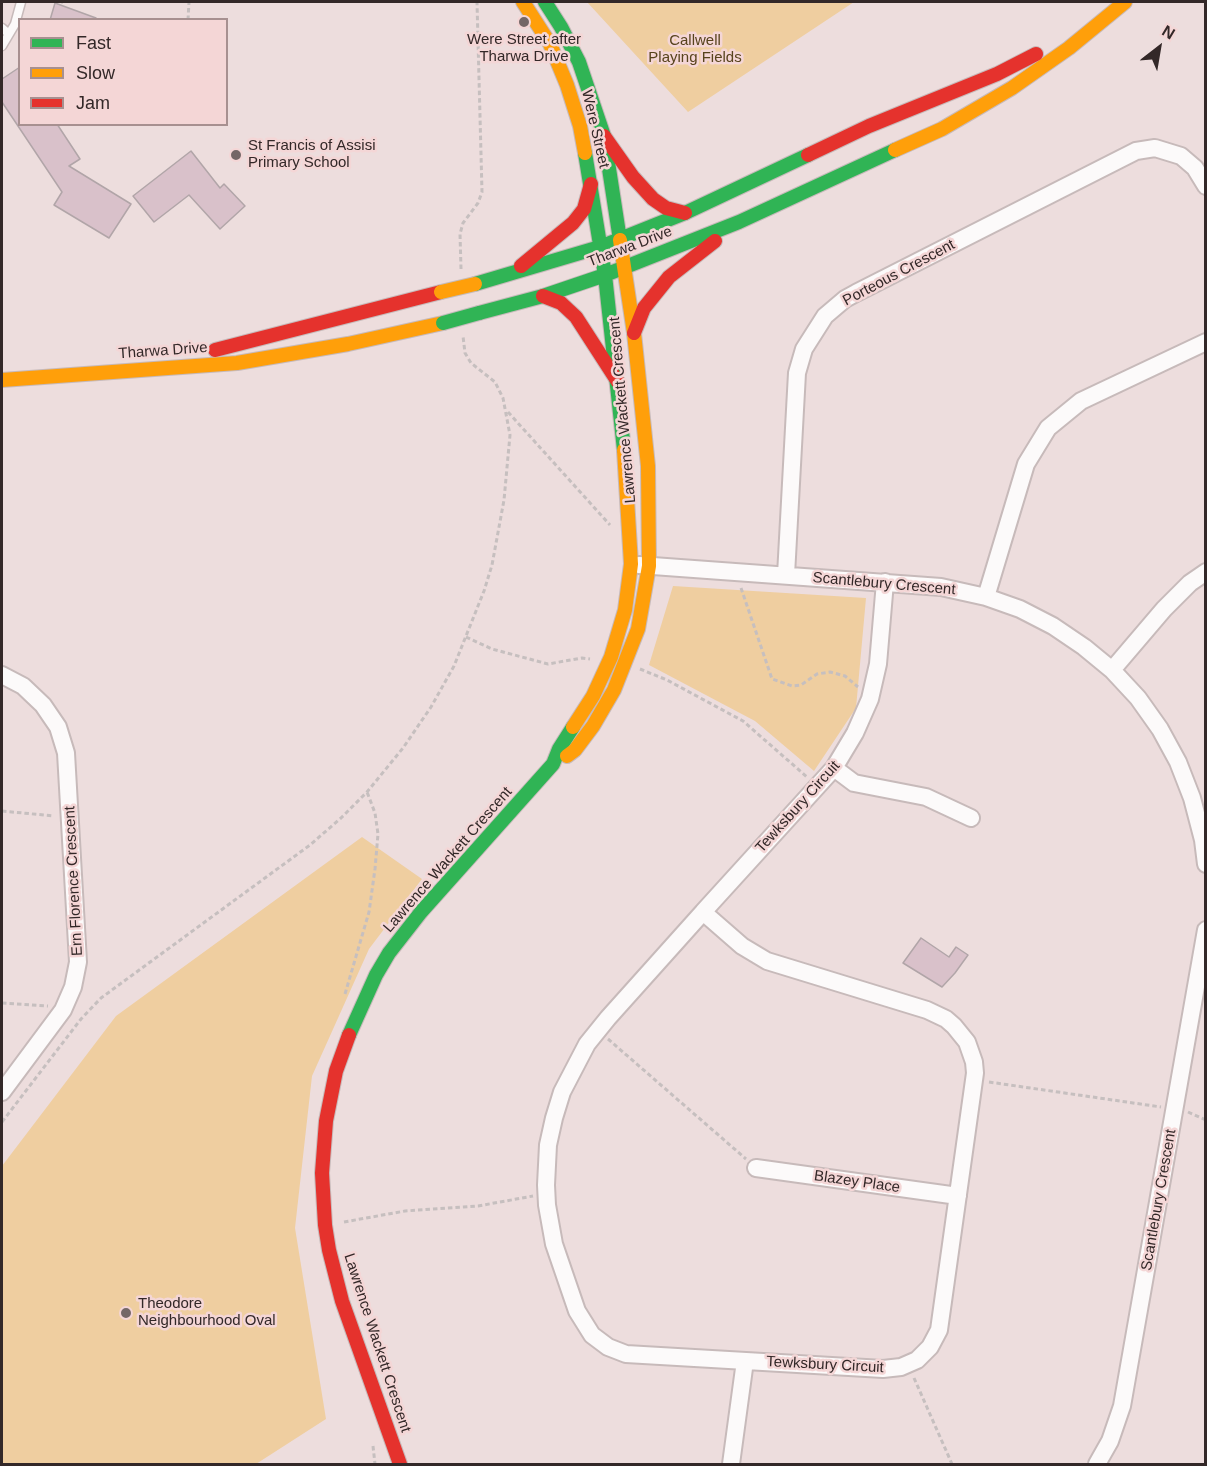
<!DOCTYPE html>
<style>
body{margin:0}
#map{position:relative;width:1207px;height:1466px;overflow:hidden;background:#eddddd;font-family:Arial,sans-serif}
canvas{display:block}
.frame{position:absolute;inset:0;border:3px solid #332828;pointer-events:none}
.legend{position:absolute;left:18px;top:18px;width:210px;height:108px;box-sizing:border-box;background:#f4d6d6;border:2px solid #a79090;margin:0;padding:8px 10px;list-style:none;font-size:18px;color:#332828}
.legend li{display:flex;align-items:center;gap:12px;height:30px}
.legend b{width:30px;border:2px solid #a79090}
.north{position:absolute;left:1129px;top:18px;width:60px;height:60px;-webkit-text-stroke:4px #f4d6d6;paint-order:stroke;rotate:31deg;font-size:16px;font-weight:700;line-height:24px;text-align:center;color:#332828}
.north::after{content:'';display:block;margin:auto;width:21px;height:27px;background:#332828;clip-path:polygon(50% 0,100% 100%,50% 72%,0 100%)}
</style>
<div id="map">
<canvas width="1207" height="1466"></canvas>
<div class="frame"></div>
<ul class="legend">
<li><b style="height:8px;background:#30b455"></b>Fast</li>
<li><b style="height:8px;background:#ff9f0a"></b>Slow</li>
<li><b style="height:8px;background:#e5322d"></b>Jam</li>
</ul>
<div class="north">N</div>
</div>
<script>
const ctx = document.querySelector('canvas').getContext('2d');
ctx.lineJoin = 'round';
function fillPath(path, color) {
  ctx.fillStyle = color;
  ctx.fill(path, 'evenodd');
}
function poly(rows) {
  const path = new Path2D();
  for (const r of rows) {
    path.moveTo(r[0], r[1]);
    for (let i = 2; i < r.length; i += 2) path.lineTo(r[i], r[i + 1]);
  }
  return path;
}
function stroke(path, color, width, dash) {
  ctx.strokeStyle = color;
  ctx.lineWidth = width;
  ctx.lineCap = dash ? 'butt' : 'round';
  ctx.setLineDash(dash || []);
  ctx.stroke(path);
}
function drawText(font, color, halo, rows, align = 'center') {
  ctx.font = font + ' Arial,sans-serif';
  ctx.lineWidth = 5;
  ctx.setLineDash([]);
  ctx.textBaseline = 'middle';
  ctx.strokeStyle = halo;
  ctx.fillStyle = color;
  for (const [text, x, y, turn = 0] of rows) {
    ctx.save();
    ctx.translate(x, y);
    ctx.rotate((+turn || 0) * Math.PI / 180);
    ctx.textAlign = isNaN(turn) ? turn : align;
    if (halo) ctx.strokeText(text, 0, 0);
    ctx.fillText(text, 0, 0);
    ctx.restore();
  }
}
fillPath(poly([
 [587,2,854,2,688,112],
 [673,586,866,598,856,708,814,771,755,721,649,665],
 [362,837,422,879,369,949,312,1076,295,1228,326,1419,256,1464,2,1464,2,1166,116,1016]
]), '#efcea0');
const building = poly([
 [55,3,96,18,96,20,50,20,55,3],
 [20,67,20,124,57,124,80,159,69,166,131,204,109,238,54,205,62,192,2,102,2,79,20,67],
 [191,151,220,188,224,184,245,206,220,229,189,195,154,222,133,196,191,151],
 [921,938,949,957,956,947,968,955,955,973,942,987,903,963,921,938]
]);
fillPath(building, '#d9c1ca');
stroke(building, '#b1a5a8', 1.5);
const lane = poly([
 [2,28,9,34],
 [2,46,15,24,21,2]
]);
const street = poly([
 [639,565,941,587,986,597,1020,609,1053,626,1084,647,1112,670,1138,698,1160,729,1178,762,1192,798,1203,840,1206,864],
 [786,575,797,373,804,349,825,316,845,299,856,293,1136,151,1155,148,1181,156,1195,168,1206,186],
 [986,597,1026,464,1048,428,1081,401,1206,342],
 [1112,670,1164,609,1190,583,1206,572],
 [2,675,23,686,43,705,58,727,66,753,78,962,73,987,63,1010,2,1092],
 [834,768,854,783,926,797,971,818],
 [703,912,608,1018,587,1044,562,1092,554,1118,548,1145,546,1185,547,1205,554,1244,577,1311,592,1335,608,1347,626,1354,883,1369,901,1367,917,1360,930,1347,939,1330,975,1073,974,1062,967,1042,954,1026,946,1019,927,1010,767,961,742,946,703,912,834,768,855,733,870,699,878,664,885,582],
 [756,1168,958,1196],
 [731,1464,745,1361],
 [1097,1464,1110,1441,1122,1406,1206,930]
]);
const fast = poly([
 [545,2,561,27,579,62,604,136,620,240],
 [585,153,605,275,624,450],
 [475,284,600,247,685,213,808,155],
 [479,313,543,296,605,275,739,222,895,150],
 [349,1035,376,975,389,953,421,912,553,764,559,749,573,727]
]);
const slow = poly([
 [523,2,550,44,567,85,580,126,585,153],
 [895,150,942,129,1012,88,1069,48,1125,2],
 [2,380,237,363,348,344,443,323],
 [573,727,593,696,611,657,625,610,631,564,624,450],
 [567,756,575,750,593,726,614,690,638,629,649,566,648,466,634,333,620,240]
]);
const jam = poly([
 [604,136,633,177,653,199,666,208,685,213],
 [808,155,869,126,997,74,1036,54],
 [521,266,573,223,584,209,591,184],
 [543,296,561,303,576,317,618,382],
 [634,333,644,308,669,277,715,241],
 [215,350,441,292],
 [349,1035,336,1071,326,1121,322,1173,325,1225,329,1250,342,1301,400,1464]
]);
stroke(lane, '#c7baba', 11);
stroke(street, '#c7baba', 20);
stroke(fast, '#c7baba', 16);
stroke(slow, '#c7baba', 16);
stroke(jam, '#c7baba', 16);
stroke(poly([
 [61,3,62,2],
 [188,20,189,2],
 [461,269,460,234,463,223,478,203,482,192,477,2],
 [508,412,610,525],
 [741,588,772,679,792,686,801,685,817,674,830,672,845,676,858,687],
 [466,637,492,649,548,664,582,658,590,659],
 [640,669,667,680,743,721,807,777],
 [2,811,54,816],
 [345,994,369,912,375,869,378,834,375,813,367,792],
 [2,1003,48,1006],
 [608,1039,746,1159],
 [989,1082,1161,1107],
 [1188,1112,1206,1120],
 [2,1122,81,1019,101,998,310,845,341,818,367,792,403,748,431,707,454,666,484,591,492,565,504,500,510,435,503,398,495,382,471,363,465,353,463,336],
 [344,1222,405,1211,478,1206,533,1196],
 [914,1378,952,1464],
 [373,1446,375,1464]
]), '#c6bfbf', 3, [4.5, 3]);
stroke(lane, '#fcfafa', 8);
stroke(street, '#fcfafa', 16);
stroke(fast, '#30b455', 14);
stroke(slow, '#ff9f0a', 14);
stroke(jam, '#e5322d', 14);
const fastBridge = poly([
 [443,323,479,313]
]);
const slowBridge = poly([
 [441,292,475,284]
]);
stroke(fastBridge, '#c4bcbc', 16, []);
stroke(slowBridge, '#c4bcbc', 16, []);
stroke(fastBridge, '#30b455', 14);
stroke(slowBridge, '#ff9f0a', 14);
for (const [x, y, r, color] of [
 [524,22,6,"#746767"],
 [236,155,6,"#746767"],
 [126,1313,6,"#746767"]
]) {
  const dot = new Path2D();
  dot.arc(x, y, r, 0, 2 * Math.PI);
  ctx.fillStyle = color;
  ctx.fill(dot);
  stroke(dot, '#f4d6d6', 2);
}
drawText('15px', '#332828', '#f4d6d6', [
 ["Were Street after",524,40,"center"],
 ["Tharwa Drive",524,57,"center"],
 ["St Francis of Assisi",248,146],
 ["Primary School",248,163],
 ["Theodore",138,1304],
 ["Neighbourhood Oval",138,1321]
], 'left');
drawText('15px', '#57431d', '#f4d6d6', [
 ["Callwell",695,41],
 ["Playing Fields",695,58]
]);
drawText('15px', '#332828', '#f4d6d6', [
 ["Were Street",595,129,77],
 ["Tharwa Drive",630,247,-21],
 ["Porteous Crescent",899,273,-28],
 ["Tharwa Drive",163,351,-4],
 ["Lawrence Wackett Crescent",623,410,-95],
 ["Scantlebury Crescent",884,584,5],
 ["Tewksbury Circuit",798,807,-48],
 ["Lawrence Wackett Crescent",448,860,-49],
 ["Ern Florence Crescent",74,881,-93],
 ["Blazey Place",857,1182,8],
 ["Scantlebury Crescent",1159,1200,-80],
 ["Lawrence Wackett Crescent",377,1343,72],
 ["Tewksbury Circuit",825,1365,3]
]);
</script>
